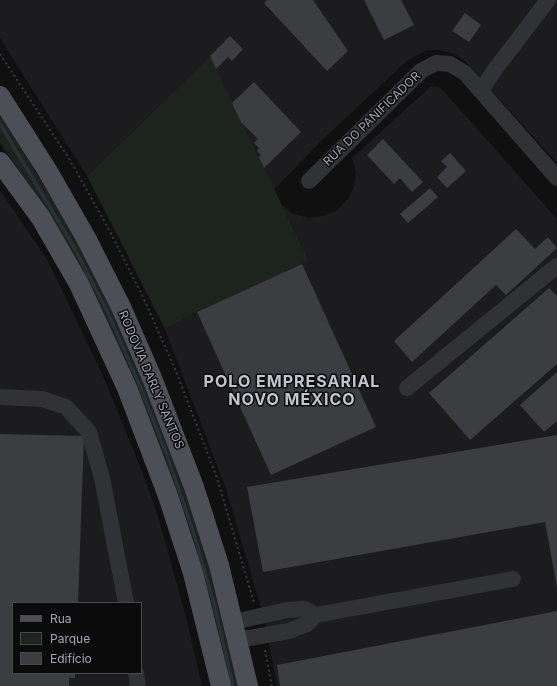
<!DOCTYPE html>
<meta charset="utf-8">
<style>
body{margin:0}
#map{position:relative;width:557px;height:686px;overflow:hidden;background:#101011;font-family:Inter,sans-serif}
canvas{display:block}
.legend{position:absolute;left:12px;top:602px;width:130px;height:72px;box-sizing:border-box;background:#0b0b0c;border:1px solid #47494f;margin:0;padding:5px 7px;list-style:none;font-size:12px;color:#a0a6b3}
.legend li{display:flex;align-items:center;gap:8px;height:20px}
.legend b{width:20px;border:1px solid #47494f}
</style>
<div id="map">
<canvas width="557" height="686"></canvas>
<ul class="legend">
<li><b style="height:5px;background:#4d4f56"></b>Rua</li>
<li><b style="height:11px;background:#1c241d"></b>Parque</li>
<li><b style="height:11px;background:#3c3d41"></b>Edifício</li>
</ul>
</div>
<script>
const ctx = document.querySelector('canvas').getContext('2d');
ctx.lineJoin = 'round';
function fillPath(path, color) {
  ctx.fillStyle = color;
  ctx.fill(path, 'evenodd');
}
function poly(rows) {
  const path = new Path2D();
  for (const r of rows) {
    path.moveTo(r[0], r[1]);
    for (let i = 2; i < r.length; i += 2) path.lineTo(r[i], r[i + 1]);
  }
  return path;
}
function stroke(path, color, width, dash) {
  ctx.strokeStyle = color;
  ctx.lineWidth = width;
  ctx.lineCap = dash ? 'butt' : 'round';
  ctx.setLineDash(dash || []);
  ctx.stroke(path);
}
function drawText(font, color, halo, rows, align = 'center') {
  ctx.font = font + ' Inter,sans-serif';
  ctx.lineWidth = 3;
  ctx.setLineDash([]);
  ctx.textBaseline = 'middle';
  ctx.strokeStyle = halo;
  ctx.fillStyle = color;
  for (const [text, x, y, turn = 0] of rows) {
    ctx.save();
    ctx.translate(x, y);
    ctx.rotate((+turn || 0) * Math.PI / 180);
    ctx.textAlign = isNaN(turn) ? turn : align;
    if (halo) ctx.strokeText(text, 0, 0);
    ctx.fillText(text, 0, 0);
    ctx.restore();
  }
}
fillPath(poly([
 [0,0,557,0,557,163,466,62,455,54,441,50,427,50,408,60,323,139,274,190,210,56,87,176,0,38],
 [436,86,441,88,557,219,557,686,277,686,264,618,226,489,165,329,197,312,309,261,282,205,294,214,308,218,323,216,337,210,347,200,354,187,356,172,352,158,430,87],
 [0,190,48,261,104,378,141,469,158,516,186,617,202,686,0,686],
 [13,603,141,603,141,673,13,673]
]), '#1c1c1e');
fillPath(poly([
 [210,56,309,261,197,312,165,329,87,176],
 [0,113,78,242,113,311,144,382,185,490,210,568,238,686,228,686,220,646,44,206,0,143]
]), '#1c241d');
stroke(poly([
 [0,124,75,249,108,313,139,384,167,455,193,531,215,607,233,686]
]), '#283137', 3.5);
fillPath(poly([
 [267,0,313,0,348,51,327,71,264,3],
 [364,0,401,0,414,25,384,40],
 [465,13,481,25,469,42,452,31],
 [230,36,243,49,232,61,228,57,216,69,210,56],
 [254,82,301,132,264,168,259,157,261,155,257,151,259,148,254,143,258,139,241,122,232,103],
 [383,139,423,182,412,192,400,178,394,184,367,155],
 [450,153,466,171,447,188,437,177,447,167,441,161],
 [430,188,438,197,408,223,400,214],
 [516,229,535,249,548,237,557,248,506,295,496,285,412,362,394,341],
 [302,264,376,427,271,475,197,312],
 [549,288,557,296,557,364,470,440,429,393],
 [557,372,557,421,544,432,520,405],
 [0,434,84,436,78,603,13,603,13,673,75,673,75,678,69,678,69,686,0,686],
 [557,435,557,588,545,522,263,572,247,487],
 [557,611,557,686,280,686,277,665]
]), '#3c3d41');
stroke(poly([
 [0,54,68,157,107,226,143,297,175,369,217,478,254,603],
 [265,650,272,686]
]), '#37393d', 2, [2, 3]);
stroke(poly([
 [481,91,493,72,548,0],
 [309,181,421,71,436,63,450,64,465,73,557,178],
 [407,388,557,266],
 [0,397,43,399,66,407,89,432,102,478,126,603],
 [234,622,287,610,304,609,316,615,513,579],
 [238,640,289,631,307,624,316,615],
 [136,673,138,686]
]), '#313236', 16);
stroke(poly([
 [0,96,47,170,86,238,121,307,152,378,194,487,219,565,248,686],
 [0,162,41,218,79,284,127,388,168,496,193,573,221,686]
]), '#4d4f56', 20);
drawText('12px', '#a0a6b3', '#0b0b0c', [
 ["RUA DO PANIFICADOR",372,119,-44],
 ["RODOVIA DARLY SANTOS",151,380,67]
]);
ctx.letterSpacing = '1px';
drawText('bold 16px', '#c1c5cf', '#0b0b0c', [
 ["POLO EMPRESARIAL",292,382],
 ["NOVO MÉXICO",292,400]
]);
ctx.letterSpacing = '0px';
</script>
